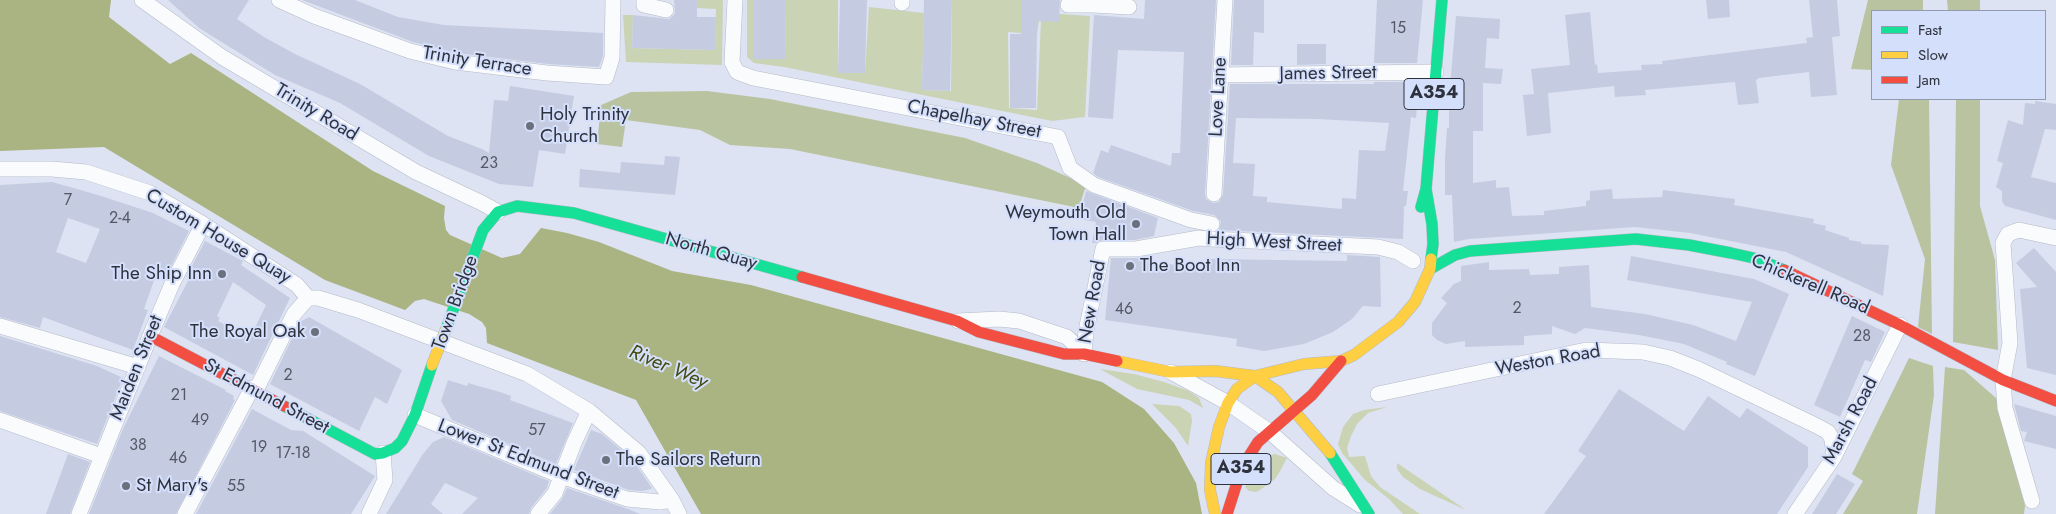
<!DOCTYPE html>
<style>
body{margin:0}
#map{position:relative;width:2056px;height:514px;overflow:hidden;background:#dde3f3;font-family:Jost,sans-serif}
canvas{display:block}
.legend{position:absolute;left:1871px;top:10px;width:175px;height:90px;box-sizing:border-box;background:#d4dffc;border:1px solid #929ab0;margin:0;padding:6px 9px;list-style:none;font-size:15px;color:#2e323d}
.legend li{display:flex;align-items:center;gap:10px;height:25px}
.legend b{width:25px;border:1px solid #929ab0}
</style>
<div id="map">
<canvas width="2056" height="514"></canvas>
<ul class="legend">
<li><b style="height:6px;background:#16e098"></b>Fast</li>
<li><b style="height:6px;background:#ffcf43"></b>Slow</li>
<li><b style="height:6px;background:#f24e42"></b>Jam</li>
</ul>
</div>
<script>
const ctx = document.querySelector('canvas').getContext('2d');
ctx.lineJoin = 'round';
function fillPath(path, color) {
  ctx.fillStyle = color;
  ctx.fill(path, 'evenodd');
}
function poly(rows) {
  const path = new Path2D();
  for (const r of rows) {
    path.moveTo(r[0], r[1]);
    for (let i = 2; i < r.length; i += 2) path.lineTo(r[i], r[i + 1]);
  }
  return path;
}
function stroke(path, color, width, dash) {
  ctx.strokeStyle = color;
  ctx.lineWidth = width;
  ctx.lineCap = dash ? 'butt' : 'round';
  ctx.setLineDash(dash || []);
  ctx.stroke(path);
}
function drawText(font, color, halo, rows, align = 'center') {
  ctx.font = font + ' Jost,sans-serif';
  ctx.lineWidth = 4;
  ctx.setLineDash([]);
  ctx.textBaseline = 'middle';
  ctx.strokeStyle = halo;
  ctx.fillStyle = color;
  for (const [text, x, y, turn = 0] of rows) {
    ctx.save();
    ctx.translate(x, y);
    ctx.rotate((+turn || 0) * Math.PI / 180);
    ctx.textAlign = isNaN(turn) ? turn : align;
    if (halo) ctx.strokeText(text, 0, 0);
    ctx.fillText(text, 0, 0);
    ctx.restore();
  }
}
fillPath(poly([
 [697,0,723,0,722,65,626,62,623,15,633,15,632,48,715,50,716,9,697,8],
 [747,0,753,0,753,59,785,59,786,0,838,0,838,72,865,73,869,7,924,13,922,90,951,91,952,0,1022,0,1039,21,1037,34,1008,32,1009,108,1037,110,1041,21,1059,14,1090,16,1085,117,1052,121,784,67,754,63,747,57],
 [1100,369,1134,374,1164,382,1189,391,1199,398,1203,408,1189,400,1137,389],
 [1152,404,1179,406,1191,414,1192,421,1188,446,1176,428],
 [1387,407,1368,413,1357,424,1351,436,1347,448,1349,457,1365,456,1371,476,1380,487,1420,514,1403,514,1389,499,1365,480,1342,453,1338,444,1343,427,1353,414,1364,410],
 [1275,454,1287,458,1279,473,1275,479,1260,490,1256,492,1249,491,1245,487,1259,462,1270,455],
 [1397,463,1466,510,1420,489,1403,477,1397,469]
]), '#cad3b4');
fillPath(poly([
 [1868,0,1923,0,1923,11,1872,11,1872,70,1851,69],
 [1947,0,1980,0,1980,11,1948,11],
 [707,91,770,99,965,138,1037,163,1086,185,1079,208,790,149,730,145,700,130,626,120,622,147,597,144,601,105,631,92],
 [1899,99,1929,99,1932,334,1918,327,1925,259,1891,165],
 [1956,99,1980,99,1980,206,1995,260,1998,350,1953,342],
 [1909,358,1933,366,1934,395,1917,514,1843,514,1863,481,1852,474],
 [1945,367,1964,370,1996,398,2025,506,2024,514,1935,514]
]), '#bac39f');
fillPath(poly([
 [0,0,111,0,109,17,170,64,191,53,373,171,445,206,444,218,446,230,450,235,502,258,520,254,541,228,567,233,599,242,672,271,751,285,1102,382,1144,409,1174,443,1196,483,1202,514,701,514,636,400,487,343,486,328,482,322,469,314,424,299,415,301,405,310,325,280,104,147,0,151]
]), '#aab382');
fillPath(poly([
 [168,0,249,0,237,19,264,37,295,54,360,84,448,136,482,149,489,153,494,100,508,101,510,86,574,96,565,154,539,150,533,187,499,184,429,156,340,103,275,75,199,28],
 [302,0,355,0,398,17,444,25,603,33,603,56,599,67,548,64,457,53,413,42],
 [674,0,697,0,697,17,716,17,715,50,632,48,633,15,669,19,673,16,675,13],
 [753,0,786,0,785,59,753,59],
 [840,0,867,0,865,73,838,73],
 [924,0,952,0,950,91,922,90],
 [1022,0,1060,0,1059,22,1037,21,1036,108,1010,108,1010,34,1021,34],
 [1145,0,1216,0,1205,193,1206,199,1213,203,1219,202,1223,195,1230,84,1374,84,1374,82,1415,82,1415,84,1419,84,1416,118,1411,117,1403,191,1408,191,1406,206,1404,206,1403,239,1219,230,1221,221,1214,215,1193,211,1098,177,1093,173,1101,150,1108,153,1111,145,1171,166,1172,153,1180,153,1184,52,1118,50,1113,119,1088,117,1094,15,1144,19],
 [1236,118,1318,119,1389,123,1385,151,1359,150,1356,199,1342,198,1342,209,1267,202,1267,197,1253,196,1255,164,1233,163],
 [1234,0,1264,0,1264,33,1254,32,1253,65,1231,65],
 [1377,0,1423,0,1417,63,1374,63],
 [1706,0,1729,0,1730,17,1708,19],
 [1809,0,1837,0,1840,36,1832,37,1837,95,1811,97,1809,72,1759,78,1756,80,1759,103,1738,105,1735,82,1645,90,1646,95,1615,97,1614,86,1548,93,1551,133,1527,136,1523,95,1534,94,1531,69,1570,65,1565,15,1590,12,1595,65,1597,64,1598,73,1642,70,1641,65,1663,64,1662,61,1807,43,1806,38,1813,37],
 [1456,16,1500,19,1499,39,1487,38,1485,68,1503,69,1501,84,1483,83,1483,131,1473,131,1473,183,1496,180,1496,188,1509,187,1512,216,1544,215,1544,211,1586,206,1586,201,1590,200,1590,191,1612,189,1613,199,1662,197,1663,190,1735,199,1734,205,1814,219,1813,223,1826,226,1825,230,1849,238,1849,240,1861,242,1861,244,1889,245,1883,296,1786,252,1690,233,1635,227,1469,239,1454,242,1452,195,1445,195,1445,158,1447,128,1449,128,1449,99],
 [1297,44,1326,44,1326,64,1297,65],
 [2035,101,2056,104,2056,130,2045,129,2031,177,2056,183,2056,220,2005,206,2002,201,2002,191,1996,187,2003,163,1997,161,2008,120,2023,125,2025,103,2035,104],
 [665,156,680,157,675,195,579,187,580,169,620,173,621,162,664,165],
 [52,182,98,195,153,213,189,231,168,272,158,269,144,309,148,310,133,350,43,317,40,328,0,317,0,185],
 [68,218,100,229,86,263,56,252],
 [1086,191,1158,218,1154,236,1135,240,1103,240,1096,243,1092,243,1096,222,1079,219],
 [205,241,243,261,241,265,290,298,253,375,164,327,190,277,186,277],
 [233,282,266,305,250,338,218,321,220,318,217,316],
 [2034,248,2056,272,2056,375,2027,368,2020,289,2037,287,2016,263],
 [1347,255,1380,257,1381,307,1363,306,1352,319,1333,332,1304,344,1264,351,1236,346,1237,339,1105,320,1111,258,1136,258,1150,256,1149,261,1209,270,1211,259,1347,261],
 [1631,256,1754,279,1789,294,1755,376,1726,364,1727,362,1684,344,1639,335,1585,328,1575,334,1552,326,1552,334,1524,336,1524,345,1465,347,1465,341,1446,344,1437,340,1432,335,1432,323,1447,303,1441,298,1454,284,1461,281,1461,266,1489,262,1489,270,1529,269,1530,275,1559,274,1559,267,1589,265,1591,307,1645,314,1693,325,1736,341,1752,302,1627,280],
 [1852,316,1885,332,1871,362,1865,360,1840,417,1814,405],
 [309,317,402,370,387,404,375,397,359,431,270,384,300,322],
 [0,336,97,366,123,378,97,444,0,411],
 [159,356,226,390,225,391,234,396,233,399,235,400,176,514,89,514,122,431],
 [448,380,467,386,468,383,500,392,511,396,510,400,573,423,556,464,452,420,441,401],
 [1619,389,1684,431,1708,396,1740,418,1747,408,1808,447,1808,467,1777,514,1544,514,1586,456,1578,451],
 [2014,404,2056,416,2056,449,2024,441,2027,432,2021,431],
 [252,409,291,430,303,431,375,476,351,514,196,514],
 [591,430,602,434,632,459,652,488,651,489,642,491,629,490,574,470],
 [444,437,549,481,547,488,531,508,529,514,462,514,478,498,445,483,431,504,443,514,386,514,423,454,433,442],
 [68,454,90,462,70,514,46,514],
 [1837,474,1855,484,1836,514,1812,514],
 [567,488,628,509,640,514,550,514,562,499]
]), '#c5cce1');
const street = poly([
 [142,0,222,57,416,172,482,203,498,212],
 [279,0,314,16,410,51,455,62,547,73,606,77,612,58,613,0],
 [644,0,644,5,666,10],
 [735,0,732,62,737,72,753,78,1058,137,1070,168,1094,185,1191,220,1212,224],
 [1094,0,1093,5,1129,7],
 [902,3,902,0],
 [1068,5,1093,5],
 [1220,75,1436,72],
 [0,169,52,169,86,172,150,193,203,224,297,285,308,298],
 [1214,194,1225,0],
 [308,298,318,298,358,310,527,374,589,411,639,453,672,500,679,514],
 [958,321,999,319,1019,321,1067,337,1084,354],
 [0,326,138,367],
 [1084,354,1086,331,1103,249,1136,249,1199,238,1211,239,1378,247,1398,252,1413,261],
 [1171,372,1228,403,1270,432,1333,488,1360,505],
 [256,390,294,314,308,298],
 [1378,394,1586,350,1643,352,1670,358,1698,369,1817,426,1828,432,1832,439,1834,457],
 [415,415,561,476,627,499,660,502,672,500],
 [0,420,101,456],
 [2032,501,2005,408,2003,380,2010,343,2003,243,2008,234,2019,230,2056,238],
 [79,514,150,336,172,284,203,224],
 [185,514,252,388],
 [369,514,385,480,383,453],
 [538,514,555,493,574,443,589,411],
 [1795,514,1834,457,1900,325]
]);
const fast = poly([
 [1426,189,1432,224,1433,244,1431,259],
 [1421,207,1426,189,1442,0],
 [1430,269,1455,255,1470,251,1636,239,1689,245,1731,253,1758,259,1784,270],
 [446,329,483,230,498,212,517,206,574,213,802,277],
 [284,406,375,454,383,453,395,448,402,441,415,415,432,365],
 [1330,453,1369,514]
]);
const slow = poly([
 [1117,361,1170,372,1215,371,1255,376,1278,392,1330,453],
 [1215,514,1210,490,1211,463,1219,427,1228,403,1237,389,1255,376,1304,364,1341,361,1354,355,1398,322,1415,302,1430,269,1431,259]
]);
const jam = poly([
 [1784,270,1900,325,2003,380,2056,401],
 [802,277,957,321,979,332,1064,354,1084,354,1117,361],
 [150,336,284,406],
 [1227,514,1242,467,1258,442,1312,395,1341,361]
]);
stroke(street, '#b5bac6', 16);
stroke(fast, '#b5bac6', 12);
stroke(slow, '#b5bac6', 12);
stroke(jam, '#b5bac6', 12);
stroke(street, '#fafbfd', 15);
stroke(fast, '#16e098', 11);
stroke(slow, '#ffcf43', 11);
stroke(jam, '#f24e42', 11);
const slowBridge = poly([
 [432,365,446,329]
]);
stroke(slowBridge, '#b5bac6', 12, []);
stroke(slowBridge, '#ffcf43', 11);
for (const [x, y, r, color] of [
 [530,126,5,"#6b707d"],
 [1136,224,5,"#6b707d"],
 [1130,266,5,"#6b707d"],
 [222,274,5,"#6b707d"],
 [315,332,5,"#6b707d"],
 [606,460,5,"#6b707d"],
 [126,486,5,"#6b707d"]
]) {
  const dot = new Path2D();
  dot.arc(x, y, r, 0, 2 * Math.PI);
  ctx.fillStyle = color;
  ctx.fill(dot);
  stroke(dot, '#d4dffc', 2);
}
drawText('16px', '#545866', null, [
 ["15",1398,29],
 ["23",489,164],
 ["7",68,201],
 ["2-4",120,219],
 ["2",1517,309],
 ["46",1124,310],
 ["28",1862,337],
 ["2",288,376],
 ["21",179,396],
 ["49",200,421],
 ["57",537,431],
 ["38",138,446],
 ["19",259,448],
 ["17-18",293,454],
 ["46",178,459],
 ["55",236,487]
]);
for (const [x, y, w] of [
 [1434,94,60],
 [1241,469,60]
]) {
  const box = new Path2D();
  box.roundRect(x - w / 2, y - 15.5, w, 31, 4);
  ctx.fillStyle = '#d4dffc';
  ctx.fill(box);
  stroke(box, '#2e323d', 1);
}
drawText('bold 18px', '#2e323d', null, [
 ["A354",1434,94],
 ["A354",1241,469]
]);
drawText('19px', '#2e323d', '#d4dffc', [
 ["Trinity Terrace",477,62,9],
 ["James Street",1328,74,-1],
 ["Love Lane",1219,97,-87],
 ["Trinity Road",316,113,31],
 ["Chapelhay Street",974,120,11],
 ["Custom House Quay",218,237,31],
 ["High West Street",1274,243,3],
 ["North Quay",711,252,16],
 ["Chickerell Road",1810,285,23],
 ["New Road",1093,302,-80],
 ["Town Bridge",456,303,-70],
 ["Weston Road",1548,361,-10],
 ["Maiden Street",137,368,-68],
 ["St Edmund Street",266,397,28],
 ["Marsh Road",1851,421,-62],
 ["Lower St Edmund Street",528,460,21]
]);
drawText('19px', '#2e323d', '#d4dffc', [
 ["Holy Trinity",540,115],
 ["Church",540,137],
 ["Weymouth Old",1126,213,"right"],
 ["Town Hall",1126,235,"right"],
 ["The Boot Inn",1140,266],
 ["The Ship Inn",212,274,"right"],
 ["The Royal Oak",305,332,"right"],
 ["The Sailors Return",616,460],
 ["St Mary's",136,486]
], 'left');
drawText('italic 20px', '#454b0f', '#d4dffc', [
 ["River Wey",668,368,23]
]);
</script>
